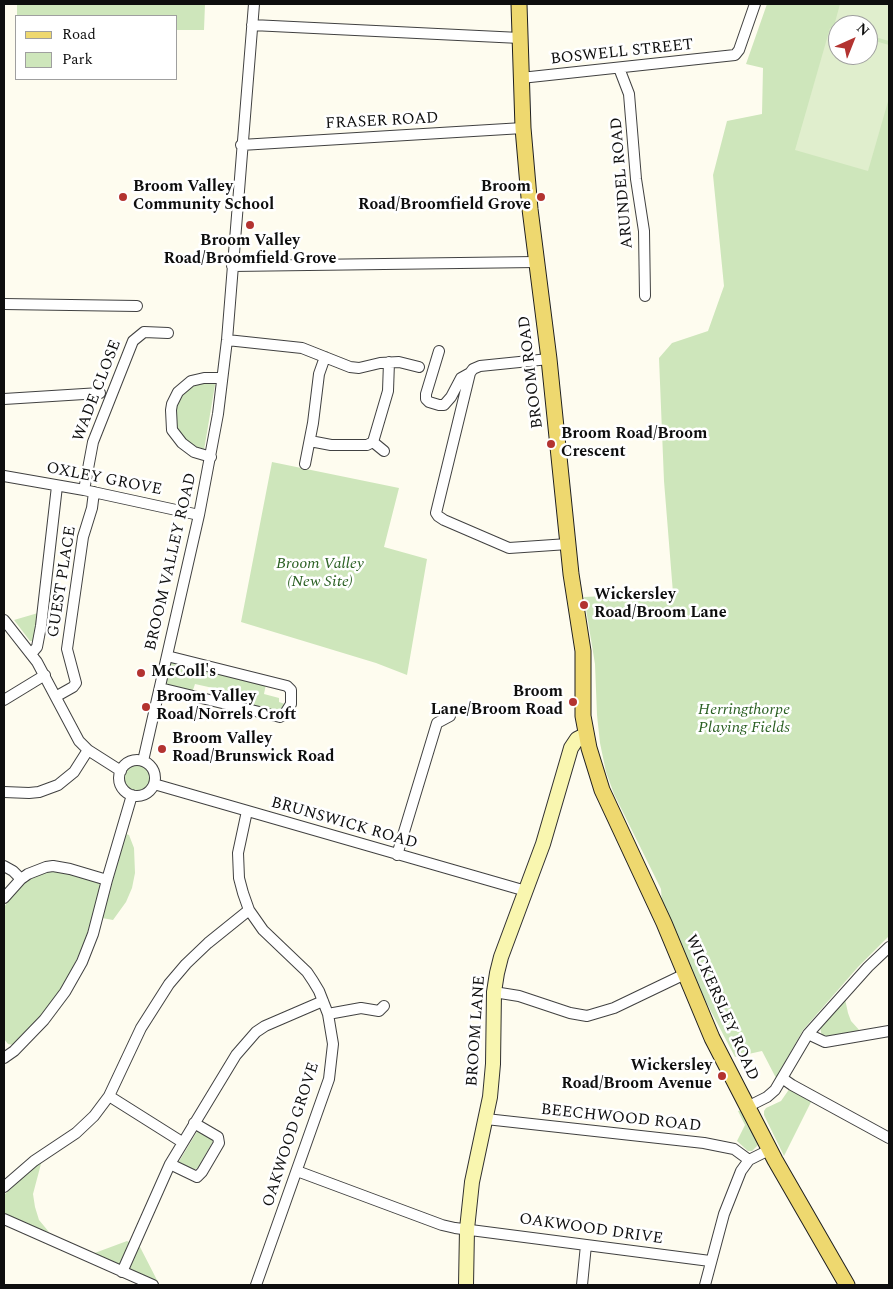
<!DOCTYPE html>
<style>
body{margin:0}
#map{position:relative;width:893px;height:1289px;overflow:hidden;background:#fefcef;font-family:Spectral,serif}
canvas{display:block}
.frame{position:absolute;inset:0;border:5px solid #0e0e0e;pointer-events:none}
.legend{position:absolute;left:15px;top:15px;width:162px;height:65px;box-sizing:border-box;background:#fff;border:1px solid #9f9f9f;margin:0;padding:6px 9px;list-style:none;font-size:15px;color:#0e0e0e}
.legend li{display:flex;align-items:center;gap:10px;height:25px}
.legend b{width:25px;border:1px solid #9f9f9f}
.north{position:absolute;left:828px;top:15px;width:50px;height:50px;box-sizing:border-box;background:#fff;border:1px solid #9f9f9f;border-radius:50%;rotate:44deg;font-size:14px;font-weight:700;line-height:20px;text-align:center;color:#0e0e0e}
.north::after{content:'';display:block;margin:auto;width:18px;height:22px;background:#b33330;clip-path:polygon(50% 0,100% 100%,50% 72%,0 100%)}
</style>
<div id="map">
<canvas width="893" height="1289"></canvas>
<div class="frame"></div>
<ul class="legend">
<li><b style="height:6px;background:#eed86f"></b>Road</li>
<li><b style="height:14px;background:#cee6bb"></b>Park</li>
</ul>
<div class="north">N</div>
</div>
<script>
const ctx = document.querySelector('canvas').getContext('2d');
ctx.lineJoin = 'round';
function fillPath(path, color) {
  ctx.fillStyle = color;
  ctx.fill(path, 'evenodd');
}
function poly(rows) {
  const path = new Path2D();
  for (const r of rows) {
    if (r.length === 3) {
      path.moveTo(r[0] + r[2], r[1]);
      path.arc(r[0], r[1], r[2], 0, 2 * Math.PI);
      continue;
    }
    path.moveTo(r[0], r[1]);
    for (let i = 2; i < r.length; i += 2) path.lineTo(r[i], r[i + 1]);
  }
  return path;
}
function stroke(path, color, width, dash) {
  ctx.strokeStyle = color;
  ctx.lineWidth = width;
  ctx.lineCap = dash ? 'butt' : 'round';
  ctx.setLineDash(dash || []);
  ctx.stroke(path);
}
function drawText(font, color, halo, rows, align = 'center') {
  ctx.font = font + ' Spectral,serif';
  ctx.lineWidth = 5;
  ctx.setLineDash([]);
  ctx.textBaseline = 'middle';
  ctx.strokeStyle = halo;
  ctx.fillStyle = color;
  for (const [text, x, y, turn = 0] of rows) {
    ctx.save();
    ctx.translate(x, y);
    ctx.rotate((+turn || 0) * Math.PI / 180);
    ctx.textAlign = isNaN(turn) ? turn : align;
    if (halo) ctx.strokeText(text, 0, 0);
    ctx.fillText(text, 0, 0);
    ctx.restore();
  }
}
fillPath(poly([
 [17,4,205,4,204,30,176,30,176,16,17,16],
 [767,4,889,4,889,936,858,967,803,1030,776,1078,762,1051,735,1057,691,973,662,904,661,889,614,794,606,772,600,743,597,715,595,664,584,597,673,593,664,481,659,358,672,343,708,331,724,286,713,175,727,121,762,114,763,68,746,64],
 [838,25,868,25,868,55,838,55],
 [214,381,215,385,204,450,196,449,183,439,176,428,175,406,178,397,195,383],
 [272,462,399,488,384,547,427,559,407,675,376,663,241,622],
 [38,613,33,641,30,641,14,620],
 [173,662,189,666,188,675,204,678,206,670,266,684,264,694,279,698,279,702,285,704,284,708,280,713,211,698,213,688,195,684,192,693,165,685,170,664],
 [137,778,14],
 [126,834,129,835,134,848,135,873,132,888,126,902,113,920,102,918],
 [50,871,64,872,97,881,101,886,85,941,73,967,58,994,36,1022,13,1045,8,1044,4,1039,4,907,26,879],
 [845,999,848,1013,851,1021,861,1032,826,1038,822,1037,820,1027],
 [790,1088,812,1100,784,1156,764,1115,764,1111,766,1108,781,1101],
 [742,1110,759,1144,752,1151,748,1151,737,1141,745,1125,738,1111],
 [198,1130,213,1139,213,1141,198,1168,192,1170,178,1163],
 [42,1160,33,1194,35,1207,39,1220,49,1232,35,1228,4,1213,4,1195],
 [127,1241,140,1247,158,1282,92,1254]
]), '#cee6bb');
fillPath(poly([
 [840,4,889,4,889,41,868,35,868,25,838,25,838,27,834,26],
 [830,28,838,30,838,55,868,55,868,39,889,45,889,98,868,171,795,150]
]), '#e0eecd');
const street = poly([
 [252,25,520,38],
 [619,68,629,94,636,179,644,231,645,296],
 [521,78,735,55,739,50,755,4],
 [241,145,523,128],
 [232,266,536,262],
 [4,304,137,306],
 [227,340,302,348,350,367,359,368,380,363,399,362,419,367],
 [439,351,426,394,426,399,429,402,439,405,444,405,451,397,461,378,470,373],
 [549,359,480,366,473,369,470,373,436,513,438,516,444,520,509,548,568,544],
 [4,399,100,393],
 [310,441,331,445,367,445,373,442,388,391,389,362],
 [373,442,384,451],
 [211,457,194,452,182,443,172,430,171,410,172,404,178,392,191,381,204,378,222,378],
 [305,464,313,423,319,374,325,357],
 [4,476,84,490,199,515],
 [84,490,93,442,133,341,144,332,168,333],
 [4,620,37,662,79,741,88,750,121,771],
 [31,654,37,647,41,626,57,486],
 [160,688,280,717,284,715,291,704,291,690,287,686,167,656],
 [57,696,73,687,76,683,67,649,83,537,92,508,94,492],
 [4,700,45,675],
 [137,778,18],
 [143,761,199,515,218,414,227,340,254,4],
 [154,784,526,891],
 [4,792,29,793,39,792,58,785,74,772,88,750],
 [247,811,238,853,239,878,243,893,249,910,263,930,307,972,313,981,319,991,328,1014,333,1044,329,1079,256,1285],
 [397,855,437,723,450,716],
 [4,866,13,871,21,879],
 [4,898,21,879,28,874,46,867,53,866,70,869,107,880],
 [494,992,519,996,570,1013,587,1016,614,1008,685,974],
 [328,1014,361,1008,379,1011,384,1006],
 [808,1034,825,1042,889,1031],
 [4,1058,14,1051,44,1020,65,992,82,962,93,934,107,880,132,795],
 [782,1078,792,1085,889,1138],
 [109,1096,182,1142],
 [747,1107,767,1097,775,1090,808,1034,868,967,889,947],
 [486,1119,704,1143,734,1149,749,1160],
 [170,1164,197,1177,202,1172,219,1143,218,1137,194,1123],
 [297,1171,442,1225,455,1228,710,1261],
 [4,1187,34,1161,76,1133,94,1116,109,1096,141,1028,169,984,186,964,208,943,249,910],
 [4,1219,153,1285],
 [122,1272,170,1164,236,1055,256,1032,265,1026,323,1001],
 [582,1285,586,1245],
 [705,1285,724,1214,741,1171,749,1160,769,1150]
]);
const secondary = poly([
 [466,1285,467,1229,472,1182,490,1097,493,1064,494,992,497,973,501,957,543,844,571,748,577,739,585,735]
]);
const primary = poly([
 [519,4,523,128,530,209,549,359,571,574,583,651,583,716,589,748,602,790,664,923,712,1038,775,1160,847,1285]
]);
stroke(street, '#414141', 12);
stroke(secondary, '#303030', 16);
stroke(primary, '#1f1f1f', 17);
stroke(street, '#fff', 10);
stroke(secondary, '#f9f6af', 14);
stroke(primary, '#eed86f', 15);
for (const [x, y, r, color] of [
 [123,197,5,"#b33330"],
 [541,197,5,"#b33330"],
 [250,225,5,"#b33330"],
 [551,444,5,"#b33330"],
 [584,605,5,"#b33330"],
 [141,673,5,"#b33330"],
 [573,702,5,"#b33330"],
 [146,707,5,"#b33330"],
 [162,749,5,"#b33330"],
 [722,1076,5,"#b33330"]
]) {
  const dot = new Path2D();
  dot.arc(x, y, r, 0, 2 * Math.PI);
  ctx.fillStyle = color;
  ctx.fill(dot);
  stroke(dot, '#fff', 2);
}
drawText('16px', '#0e0e0e', '#fff', [
 ["BOSWELL STREET",622,53,-6],
 ["FRASER ROAD",382,122,-3],
 ["ARUNDEL ROAD",623,183,-95],
 ["BROOM ROAD",532,372,-97],
 ["WADE CLOSE",98,391,-69],
 ["OXLEY GROVE",104,480,11],
 ["BROOM VALLEY ROAD",172,562,-77],
 ["GUEST PLACE",63,582,-81],
 ["BRUNSWICK ROAD",344,824,16],
 ["WICKERSLEY ROAD",721,1008,66],
 ["BROOM LANE",477,1031,-86],
 ["BEECHWOOD ROAD",621,1119,6],
 ["OAKWOOD GROVE",292,1135,-72],
 ["OAKWOOD DRIVE",591,1230,8]
]);
drawText('bold 16px', '#0e0e0e', '#fff', [
 ["Broom Valley",133,188],
 ["Community School",133,206],
 ["Broom",531,188,"right"],
 ["Road/Broomfield Grove",531,206,"right"],
 ["Broom Valley",250,242,"center"],
 ["Road/Broomfield Grove",250,260,"center"],
 ["Broom Road/Broom",561,435],
 ["Crescent",561,453],
 ["Wickersley",594,596],
 ["Road/Broom Lane",594,614],
 ["McColl's",151,673],
 ["Broom",563,693,"right"],
 ["Lane/Broom Road",563,711,"right"],
 ["Broom Valley",156,698],
 ["Road/Norrels Croft",156,716],
 ["Broom Valley",172,740],
 ["Road/Brunswick Road",172,758],
 ["Wickersley",712,1067,"right"],
 ["Road/Broom Avenue",712,1085,"right"]
], 'left');
drawText('italic 16px', '#2b6023', '#fff', [
 ["Broom Valley",320,565],
 ["(New Site)",320,583],
 ["Herringthorpe",744,711],
 ["Playing Fields",744,729]
]);
</script>
